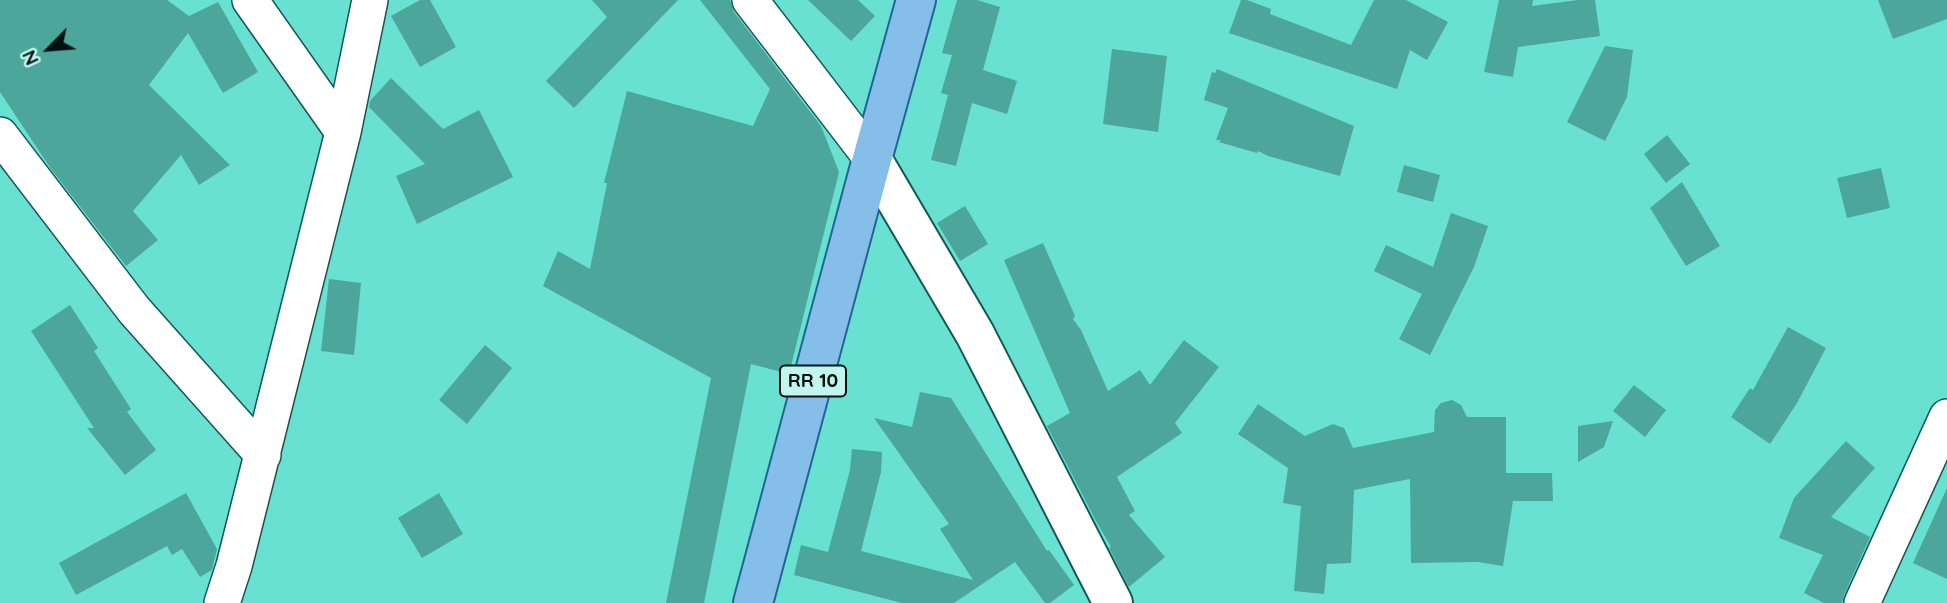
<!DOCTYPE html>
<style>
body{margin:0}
#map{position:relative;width:1947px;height:603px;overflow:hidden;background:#68e0d2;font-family:Quicksand,sans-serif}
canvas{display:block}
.north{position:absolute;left:14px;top:14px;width:70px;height:70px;-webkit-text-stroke:5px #c0f6ee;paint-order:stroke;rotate:245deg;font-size:19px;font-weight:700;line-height:28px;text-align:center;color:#00110e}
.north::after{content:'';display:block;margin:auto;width:24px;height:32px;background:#00110e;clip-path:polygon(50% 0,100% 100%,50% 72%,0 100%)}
</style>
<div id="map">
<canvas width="1947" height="603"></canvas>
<div class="north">N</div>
</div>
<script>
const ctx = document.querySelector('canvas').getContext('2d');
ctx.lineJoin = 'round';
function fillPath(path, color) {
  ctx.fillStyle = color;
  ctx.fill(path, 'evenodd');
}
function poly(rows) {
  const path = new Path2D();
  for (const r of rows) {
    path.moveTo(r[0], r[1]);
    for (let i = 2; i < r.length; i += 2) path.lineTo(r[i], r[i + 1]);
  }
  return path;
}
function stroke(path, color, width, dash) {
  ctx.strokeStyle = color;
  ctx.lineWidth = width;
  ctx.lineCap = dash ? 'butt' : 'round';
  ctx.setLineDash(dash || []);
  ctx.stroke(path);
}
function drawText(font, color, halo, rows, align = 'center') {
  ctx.font = font + ' Quicksand,sans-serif';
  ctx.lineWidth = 7;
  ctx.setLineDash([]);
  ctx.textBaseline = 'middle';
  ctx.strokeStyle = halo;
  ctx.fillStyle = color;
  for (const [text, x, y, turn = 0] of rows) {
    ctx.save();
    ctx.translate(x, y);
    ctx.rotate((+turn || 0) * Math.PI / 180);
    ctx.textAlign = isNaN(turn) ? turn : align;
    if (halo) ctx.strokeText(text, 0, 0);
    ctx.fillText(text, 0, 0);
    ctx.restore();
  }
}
fillPath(poly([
 [0,0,167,0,189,16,218,2,258,72,223,93,188,33,149,85,230,165,199,185,181,155,133,211,158,240,126,266,51,169,0,92],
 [420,0,430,0,456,47,420,67,391,16],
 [592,0,678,0,574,108,546,81,607,17],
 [700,0,730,0,734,12,821,126,839,172,789,374,751,364,704,603,666,603,711,378,543,286,558,251,590,269,607,183,604,183,627,91,753,126,770,89],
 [808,0,858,0,875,16,851,41],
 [957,0,977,0,1000,7,983,70,1017,81,1007,114,972,103,956,166,931,160,948,95,941,93,952,55,942,53],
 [1241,0,1247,0,1271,9,1270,14,1351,45,1374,0,1406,0,1448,22,1427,60,1410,50,1397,89,1229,33],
 [1499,0,1533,0,1532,6,1578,0,1595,0,1600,36,1518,47,1513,77,1484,72],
 [1878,0,1947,0,1947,19,1893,39],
 [1605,46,1633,50,1627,97,1605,141,1567,122],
 [1112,49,1167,56,1158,132,1103,124],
 [1217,69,1354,126,1340,176,1268,156,1258,151,1257,153,1219,142,1221,140,1216,140,1228,108,1204,100,1212,72,1215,73],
 [391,78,443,129,479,110,513,177,417,224,396,176,425,164,369,107,370,101],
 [1667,135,1690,164,1666,183,1644,154],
 [1404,165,1440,175,1433,202,1397,192],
 [1881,168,1890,208,1847,218,1837,178],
 [1682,182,1720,246,1686,266,1650,208],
 [965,206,988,244,960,261,937,223],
 [1451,213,1488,226,1474,267,1430,355,1399,339,1422,294,1374,271,1386,245,1433,267],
 [1043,243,1075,316,1073,319,1081,330,1108,391,1140,370,1150,385,1184,340,1219,367,1175,423,1182,433,1117,477,1135,511,1129,515,1165,557,1129,587,1109,548,1111,547,1096,521,1047,426,1070,413,1004,260],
 [329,279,361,283,354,355,321,351],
 [70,305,98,348,94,351,131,409,127,412,156,450,125,475,87,428,94,428,31,331],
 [1788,327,1826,348,1797,403,1770,444,1731,417,1750,388,1753,390],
 [485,345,512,368,467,424,439,400],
 [1634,385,1666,410,1645,437,1613,411],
 [920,392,951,398,1047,551,1049,550,1074,585,1050,603,1045,603,1015,562,954,603,902,603,794,575,801,545,828,552,850,470,852,449,882,452,881,472,861,551,973,580,940,529,949,524,874,418,912,427],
 [1452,400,1461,405,1467,417,1506,417,1506,473,1552,473,1553,501,1513,501,1503,566,1478,562,1411,563,1410,479,1354,490,1351,563,1327,564,1324,594,1294,591,1301,506,1283,503,1288,468,1238,434,1258,404,1305,436,1333,424,1344,428,1353,448,1434,432,1435,410,1441,403],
 [1613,421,1604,447,1578,462,1578,426],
 [1846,441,1875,468,1831,517,1870,537,1844,595,1842,603,1824,603,1804,593,1823,555,1779,538,1794,498],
 [1947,488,1947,579,1913,563],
 [186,493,217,549,212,570,200,577,182,549,172,555,167,546,76,595,59,563],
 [439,493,463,534,422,558,398,518]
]), '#4ca69c');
const street = poly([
 [250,0,343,132],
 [750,0,872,159],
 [0,135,134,310,263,455],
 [222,603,234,566,343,132,370,0],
 [1862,603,1947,417]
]);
const secondary = poly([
 [872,159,975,334,1113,603]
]);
const primary = poly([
 [753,603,872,159,916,0]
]);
stroke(street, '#145852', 38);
stroke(secondary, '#145852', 42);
stroke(primary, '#206693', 42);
stroke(street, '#fff', 35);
stroke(secondary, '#fff', 38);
stroke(primary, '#84bee9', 38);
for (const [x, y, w] of [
 [813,381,66]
]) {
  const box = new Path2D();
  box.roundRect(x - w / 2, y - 15.5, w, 31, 5);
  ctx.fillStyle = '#c0f6ee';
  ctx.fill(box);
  stroke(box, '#00110e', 2);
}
drawText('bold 19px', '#00110e', null, [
 ["RR 10",813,381]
]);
</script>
